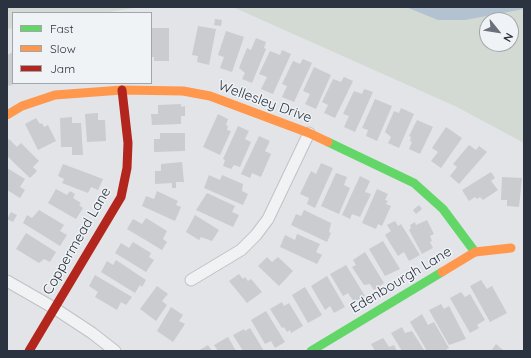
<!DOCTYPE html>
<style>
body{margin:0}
#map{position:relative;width:531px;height:358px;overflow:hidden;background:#e2e4e7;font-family:Quicksand,sans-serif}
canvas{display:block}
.frame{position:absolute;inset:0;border:8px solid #2a333f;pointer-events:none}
.legend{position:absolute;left:12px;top:12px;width:140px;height:72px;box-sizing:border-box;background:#f0f3f6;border:1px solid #a1a6ad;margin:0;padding:5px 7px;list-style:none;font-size:12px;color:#2a333f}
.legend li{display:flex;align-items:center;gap:8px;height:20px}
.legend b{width:20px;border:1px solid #a1a6ad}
.north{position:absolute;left:479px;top:12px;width:40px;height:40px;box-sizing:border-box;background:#f0f3f6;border:1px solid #a1a6ad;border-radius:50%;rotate:120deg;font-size:11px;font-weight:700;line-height:16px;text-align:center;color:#2a333f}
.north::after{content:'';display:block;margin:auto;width:14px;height:18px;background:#6a717a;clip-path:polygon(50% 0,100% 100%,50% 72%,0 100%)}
</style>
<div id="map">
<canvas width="531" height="358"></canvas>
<div class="frame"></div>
<ul class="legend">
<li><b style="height:5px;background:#63d668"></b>Fast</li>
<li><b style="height:5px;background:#ff974d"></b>Slow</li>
<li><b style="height:5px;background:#b3261e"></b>Jam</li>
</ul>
<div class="north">N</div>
</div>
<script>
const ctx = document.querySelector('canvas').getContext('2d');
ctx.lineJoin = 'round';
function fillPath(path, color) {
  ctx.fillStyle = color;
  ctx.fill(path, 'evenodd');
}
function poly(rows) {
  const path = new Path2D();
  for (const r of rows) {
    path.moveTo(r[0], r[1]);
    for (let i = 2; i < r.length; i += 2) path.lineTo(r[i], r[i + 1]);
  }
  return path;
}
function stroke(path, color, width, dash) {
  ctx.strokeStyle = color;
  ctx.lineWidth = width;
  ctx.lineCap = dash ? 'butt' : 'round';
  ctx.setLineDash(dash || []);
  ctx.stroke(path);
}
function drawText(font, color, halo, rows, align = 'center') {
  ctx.font = font + ' Quicksand,sans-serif';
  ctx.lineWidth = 3;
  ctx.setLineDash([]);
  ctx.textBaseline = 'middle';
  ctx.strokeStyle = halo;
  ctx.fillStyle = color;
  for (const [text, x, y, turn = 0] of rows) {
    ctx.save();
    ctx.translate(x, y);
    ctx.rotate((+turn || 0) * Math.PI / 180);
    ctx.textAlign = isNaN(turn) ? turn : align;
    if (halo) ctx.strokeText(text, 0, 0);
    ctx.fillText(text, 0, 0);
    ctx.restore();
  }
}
fillPath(poly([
 [7,7,139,7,104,13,13,13,13,28,7,29],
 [199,7,524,7,524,143,457,107,235,8],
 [487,20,511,20,511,44,487,44]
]), '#d3dad3');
fillPath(poly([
 [406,7,524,7,524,9,465,20,438,20]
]), '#b2c2d1');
fillPath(poly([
 [215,19,222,20,221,26,214,25],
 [198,26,216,29,209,65,197,62,198,56,192,55],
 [152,28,169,28,169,61,154,61,154,57,152,57],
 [226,31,244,37,232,72,220,68,224,57,218,55],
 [256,38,266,42,264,48,266,49,252,83,242,79,245,73,239,68,247,48,251,50],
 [282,50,291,54,273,94,261,89,267,77,259,74,270,51,280,55],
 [13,52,13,83,16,83,9,86,7,83,7,55],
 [303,59,312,63,294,102,282,97,287,86,282,84,293,61,300,64],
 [314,67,331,75,316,109,305,104,310,94,303,91],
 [344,77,353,81,335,118,324,113,328,105,322,102,333,79,341,82],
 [364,89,373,92,355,132,344,127,349,116,343,114,354,91,362,94],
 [375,99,392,106,377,141,366,136,368,130,362,128],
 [181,104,181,107,185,106,185,116,181,116,181,124,152,125,151,114,158,114,158,105],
 [401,108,414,114,399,148,388,143,391,137,385,132,394,111,399,113],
 [98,113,98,120,105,120,106,141,87,142,85,114],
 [218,114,228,119,226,125,228,126,227,130,231,131,220,155,203,147],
 [72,117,72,123,81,123,83,155,72,155,72,147,61,147,60,118],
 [36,118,40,124,42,123,44,127,48,125,56,141,38,150,25,124],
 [417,120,433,127,420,154,409,149,412,142,410,141,411,137,409,136],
 [238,126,249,131,245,139,251,142,240,167,234,165,231,169,223,166,225,160,223,159],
 [446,127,462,138,441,168,431,161,438,152,432,148],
 [160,133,185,133,185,151,154,152,154,139,160,139],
 [259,136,270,141,265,151,271,154,261,177,252,173,250,178,241,174],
 [9,139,17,147,21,143,39,161,33,167,37,171,30,178,7,156,7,141],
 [469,145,476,150,479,146,487,152,459,184,450,176,457,167,453,164],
 [182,162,184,182,176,182,176,188,172,188,172,183,155,184,155,171,161,171,161,164],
 [321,163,333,168,315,208,307,204,309,198,300,194,311,171,316,174],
 [63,164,103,179,98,190,91,187,88,193,62,183,64,179,58,176],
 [7,168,25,179,20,187,25,190,20,198,7,190],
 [491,172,495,178,491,181,498,190,483,200,480,197,477,199,475,197,469,201,462,190],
 [336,173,347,177,344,185,350,188,339,214,321,206],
 [209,175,220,180,222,175,243,184,242,191,248,194,243,205,204,188],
 [360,176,370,181,365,192,371,194,360,217,352,214,350,219,342,215],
 [502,177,522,178,519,207,507,206,507,200,501,200],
 [56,189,67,195,70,191,75,194,73,198,81,203,79,205,83,208,76,219,48,203],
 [377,189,388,194,385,200,388,201,386,204,391,206,382,226,378,224,376,229,362,223],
 [157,191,178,201,176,205,181,207,175,221,142,206,146,196,154,199],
 [207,193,235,206,232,212,239,215,233,227,196,210],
 [419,205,422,209,416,214,413,210],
 [39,210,64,225,60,231,67,235,60,246,23,223,27,215,32,218],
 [304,210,331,223,329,232,331,233,327,242,291,225,296,214,301,216],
 [11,212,17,215,13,222,7,219],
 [195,215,219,230,212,241,201,237,199,240,186,232],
 [146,218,167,231,163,239,167,242,162,250,127,229,133,219,142,224],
 [427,220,434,234,430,236,432,241,430,242,433,248,422,254,409,230,411,228,410,225,415,222,416,225],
 [395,221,398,226,401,224,420,255,409,261,404,252,398,256,385,235,391,231,387,225],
 [26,233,56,252,50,262,44,259,39,263,16,249],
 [297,234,320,244,316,252,322,255,317,264,280,247,285,235,295,240],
 [383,241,400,269,385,276,369,249],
 [133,242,151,253,149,257,154,260,146,272,115,253,121,243,129,248],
 [365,252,384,283,374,290,370,284,364,285,352,267,356,265,353,260],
 [267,257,272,262,278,257,293,271,279,286,258,266],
 [116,260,146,280,142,287,140,285,135,293,101,272,107,261,113,265],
 [346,265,365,296,354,302,348,293,343,296,330,274],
 [239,274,243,279,245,277,248,281,251,279,262,292,247,303,229,281],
 [95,275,132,297,126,305,121,302,117,310,95,297,98,292,89,286],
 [327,276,345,307,334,313,330,306,325,310,311,286],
 [481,280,487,289,492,286,507,313,490,322,470,286],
 [157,286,168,294,162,301,167,305,156,321,140,309],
 [305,287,322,315,308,323,292,295],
 [461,292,465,297,470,294,485,320,477,325,479,328,470,333,450,298],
 [282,302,284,306,289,303,303,326,291,333,290,330,287,332,284,327,282,328,270,309],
 [441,304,444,309,449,306,466,339,449,345,429,310],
 [171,307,183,315,179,321,185,324,173,342,157,331],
 [266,311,285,342,275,348,271,341,265,344,251,320],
 [422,314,428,325,434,322,449,348,444,351,427,351,410,322],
 [402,327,405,333,412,331,424,350,402,351,391,333],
 [250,328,264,351,243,351,233,335,244,329,245,331],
 [228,337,236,351,218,351,214,345],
 [383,338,389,347,394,345,397,351,375,351,371,344],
 [496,344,504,351,491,351],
 [208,345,212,351,198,351]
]), '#cacccf');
const street = poly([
 [191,280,241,250,256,235,268,219,309,133],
 [7,281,54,308,92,333,115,351]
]);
stroke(street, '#c0c2c5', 13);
stroke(street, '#f1f2f4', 11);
stroke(poly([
 [328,142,414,183,443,209,475,252],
 [311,351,442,272]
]), '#63d668', 9);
stroke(poly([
 [7,115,22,106,55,95,122,90,183,91,210,96,309,133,328,142],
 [442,272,475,252,511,248]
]), '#ff974d', 9);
stroke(poly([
 [29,351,121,197,127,168,128,143,122,90]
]), '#b3261e', 9);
drawText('14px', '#2a333f', '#f0f3f6', [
 ["Wellesley Drive",265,102,20],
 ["Coppermead Lane",77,241,-60],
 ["Edenbourgh Lane",401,280,-31]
]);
</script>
